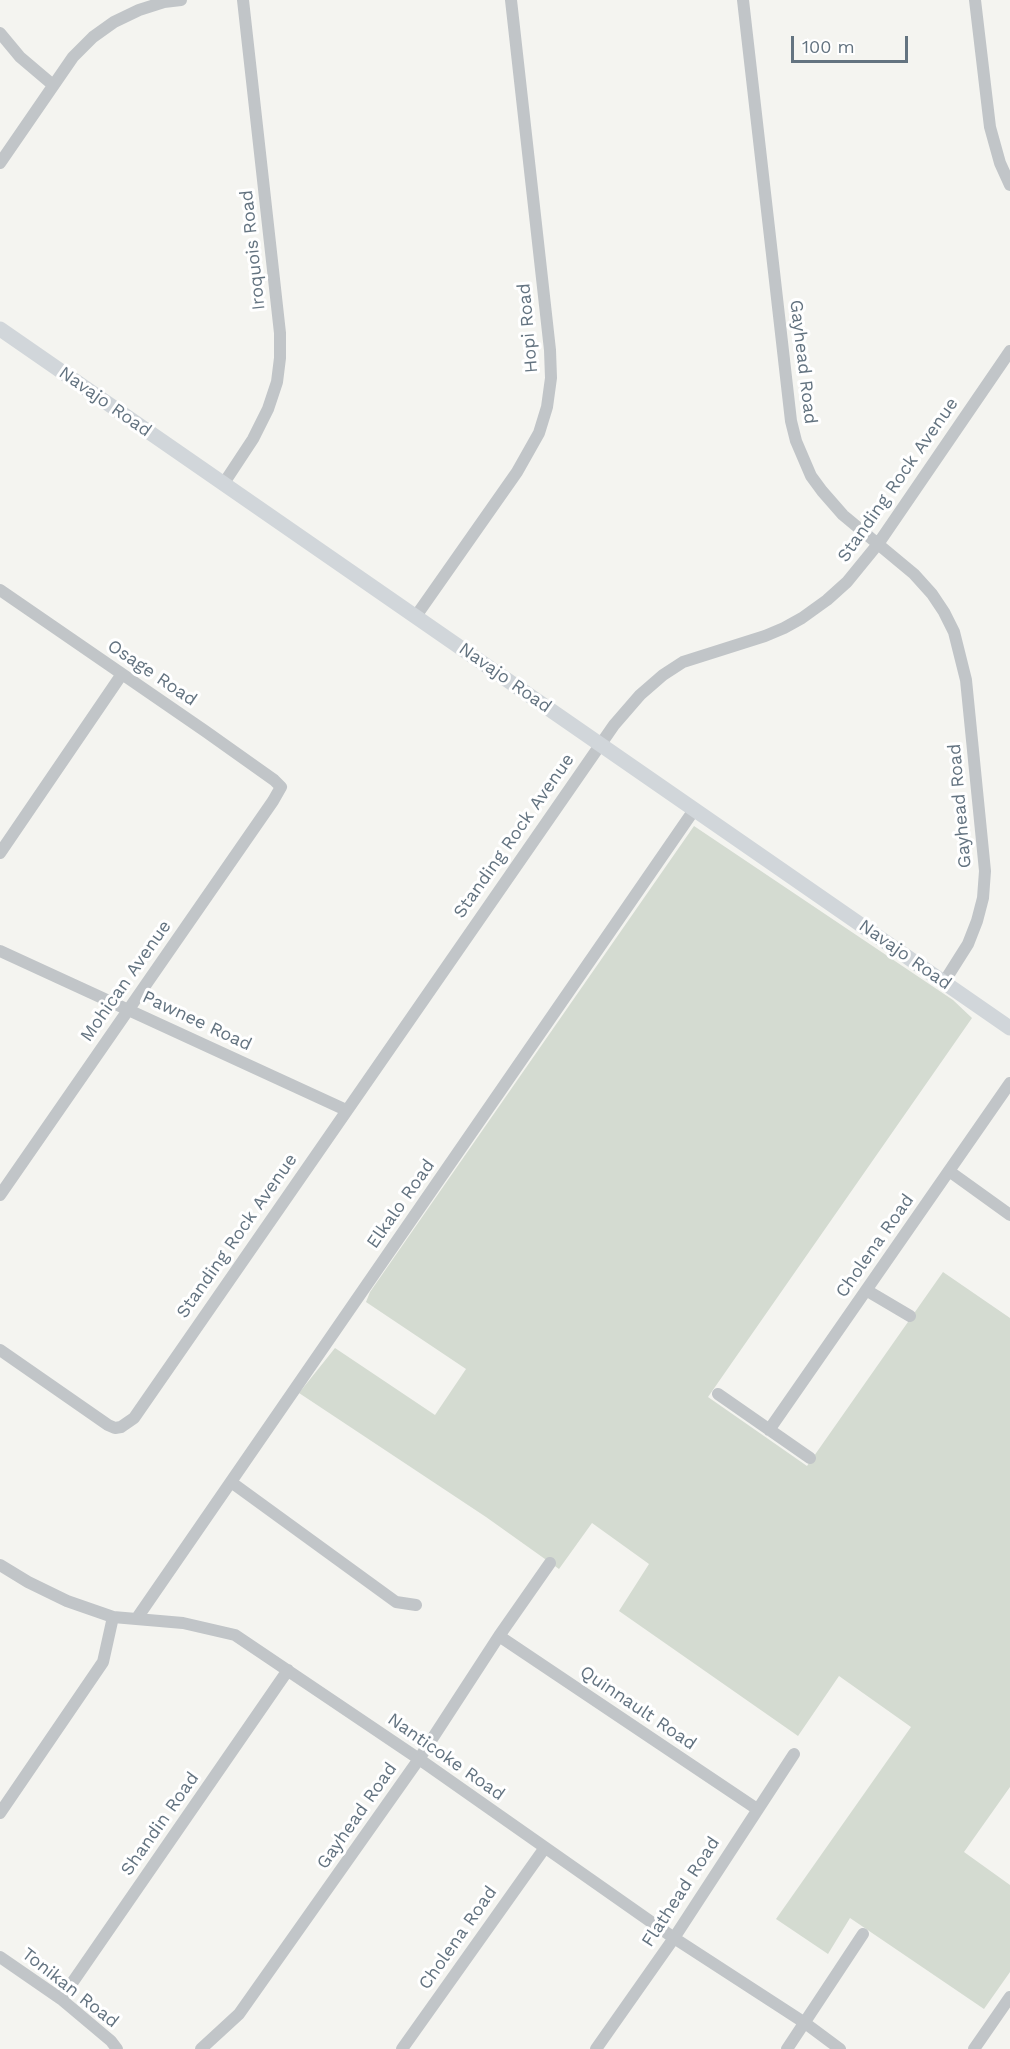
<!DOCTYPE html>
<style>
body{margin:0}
#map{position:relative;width:1010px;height:2049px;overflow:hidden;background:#f4f4f0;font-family:"Work Sans",sans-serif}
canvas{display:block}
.scale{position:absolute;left:791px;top:36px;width:117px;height:27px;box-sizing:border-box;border:3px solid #637380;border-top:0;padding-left:8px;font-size:18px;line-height:21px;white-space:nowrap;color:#637380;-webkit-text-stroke:4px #fff;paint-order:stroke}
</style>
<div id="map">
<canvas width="1010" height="2049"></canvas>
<div class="scale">100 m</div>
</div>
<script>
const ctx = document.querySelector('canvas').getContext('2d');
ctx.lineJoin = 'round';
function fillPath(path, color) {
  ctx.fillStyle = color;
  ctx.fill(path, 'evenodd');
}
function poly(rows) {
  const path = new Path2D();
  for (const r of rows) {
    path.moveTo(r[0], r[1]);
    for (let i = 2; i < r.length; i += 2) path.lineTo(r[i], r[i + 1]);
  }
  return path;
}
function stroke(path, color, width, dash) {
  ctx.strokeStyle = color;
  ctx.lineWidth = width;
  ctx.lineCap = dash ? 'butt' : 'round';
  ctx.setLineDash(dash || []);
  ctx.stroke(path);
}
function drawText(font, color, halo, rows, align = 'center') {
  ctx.font = font + ' "Work Sans",sans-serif';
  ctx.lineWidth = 6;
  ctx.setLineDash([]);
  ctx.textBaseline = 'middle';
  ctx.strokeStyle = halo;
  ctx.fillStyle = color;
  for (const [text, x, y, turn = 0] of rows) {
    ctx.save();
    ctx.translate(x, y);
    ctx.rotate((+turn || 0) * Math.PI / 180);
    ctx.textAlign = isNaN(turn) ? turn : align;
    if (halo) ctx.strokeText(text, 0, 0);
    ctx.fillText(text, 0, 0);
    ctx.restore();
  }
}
fillPath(poly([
 [694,826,953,1000,972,1018,708,1397,807,1466,943,1272,1010,1318,1010,1787,964,1852,1010,1885,1010,1972,984,2009,850,1918,828,1954,776,1919,911,1727,839,1676,798,1736,619,1611,649,1564,592,1523,559,1569,486,1517,299,1393,335,1348,435,1415,466,1369,366,1302,370,1292]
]), '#d4dbd1');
stroke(poly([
 [743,0,791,421,796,441,811,476,822,491,843,515,914,574,932,594,944,612,954,632,966,680,985,871,983,898,977,921,968,944,944,982],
 [975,0,990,127,1000,163,1010,185],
 [0,33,20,57,53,85],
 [0,163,73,57,93,37,114,22,139,10,164,2,181,0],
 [224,483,253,439,268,409,277,382,280,358,280,333,243,0],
 [0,590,205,731,274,780,281,787,273,801,0,1195],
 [416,616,517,472,539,433,547,407,551,378,550,350,511,0],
 [0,853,122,674],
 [0,951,346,1110],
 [949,1171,1010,1215],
 [866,1290,910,1316],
 [0,1350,108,1425,115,1428,121,1427,134,1418,614,725,640,695,663,675,683,662,765,636,784,628,802,618,827,600,847,582,878,544,1010,351],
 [718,1394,810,1458],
 [769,1430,1010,1083],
 [231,1482,396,1602,416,1605],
 [0,1565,28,1582,67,1601,113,1617,183,1623,235,1635,419,1759,674,1938,805,2023,840,2049],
 [137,1618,694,810],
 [499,1636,757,1809],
 [0,1813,103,1662,113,1617],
 [0,1957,61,1999,111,2041,117,2049],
 [61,1999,288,1670],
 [201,2049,239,2014,419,1759,499,1636,550,1563],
 [402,2049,544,1849],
 [596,2049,674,1938,794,1754],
 [787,2049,863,1934],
 [974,2049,1010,1997]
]), '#c1c5c8', 12);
stroke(poly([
 [0,329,1010,1028]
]), '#d1d6da', 15);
drawText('18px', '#637380', '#fff', [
 ["Iroquois Road",253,250,-96],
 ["Hopi Road",528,328,-95],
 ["Gayhead Road",803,362,83],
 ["Navajo Road",105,402,35],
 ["Standing Rock Avenue",898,480,-55],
 ["Osage Road",152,673,34],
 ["Navajo Road",505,678,35],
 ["Gayhead Road",960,806,-95],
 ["Standing Rock Avenue",514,836,-55],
 ["Navajo Road",905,955,35],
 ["Mohican Avenue",126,981,-55],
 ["Pawnee Road",197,1021,25],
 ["Elkalo Road",401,1204,-55],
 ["Standing Rock Avenue",237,1236,-55],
 ["Cholena Road",875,1246,-55],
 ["Quinnault Road",638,1708,34],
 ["Nanticoke Road",446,1757,35],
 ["Gayhead Road",357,1816,-55],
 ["Shandin Road",160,1824,-55],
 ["Flathead Road",681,1892,-57],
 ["Cholena Road",458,1938,-55],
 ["Tonikan Road",70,1988,38]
]);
</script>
